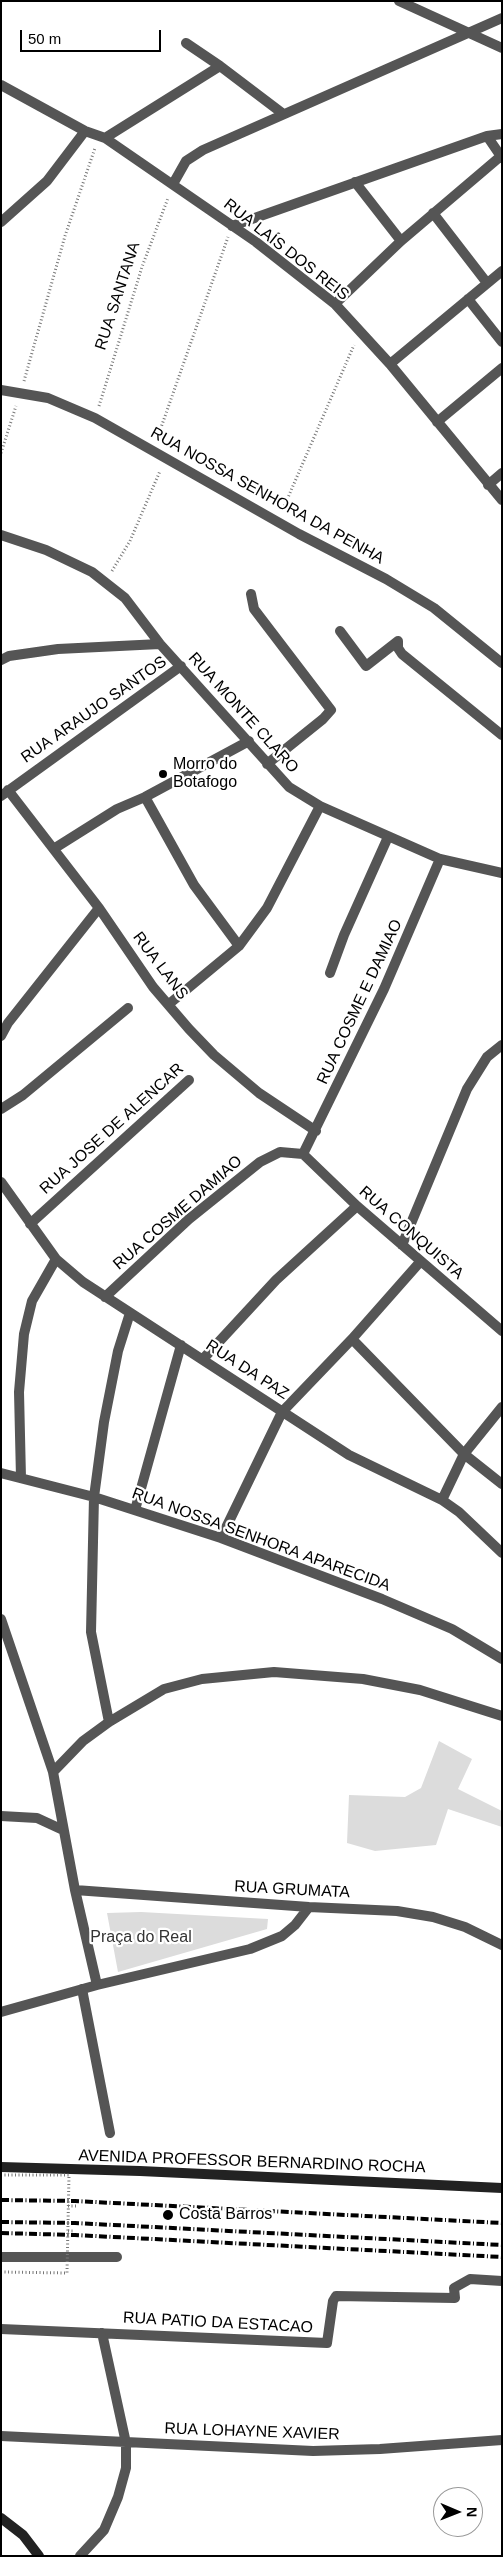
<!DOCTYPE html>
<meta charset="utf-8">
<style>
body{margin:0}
#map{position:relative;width:503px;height:2557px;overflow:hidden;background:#fff;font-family:Helvetica,sans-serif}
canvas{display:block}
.frame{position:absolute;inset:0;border:2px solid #000;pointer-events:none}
.north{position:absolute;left:433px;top:2487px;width:50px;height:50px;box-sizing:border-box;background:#fff;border:1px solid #999;border-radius:50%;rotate:91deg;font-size:14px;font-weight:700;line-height:20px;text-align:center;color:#000}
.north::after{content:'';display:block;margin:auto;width:18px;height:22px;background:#000;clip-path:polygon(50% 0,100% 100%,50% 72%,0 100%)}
.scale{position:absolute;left:20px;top:30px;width:141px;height:22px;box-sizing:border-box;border:2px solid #000;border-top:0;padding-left:6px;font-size:15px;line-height:18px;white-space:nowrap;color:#000;-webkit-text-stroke:4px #fff;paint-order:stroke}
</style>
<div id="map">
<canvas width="503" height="2557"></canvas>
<div class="frame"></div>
<div class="north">N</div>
<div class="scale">50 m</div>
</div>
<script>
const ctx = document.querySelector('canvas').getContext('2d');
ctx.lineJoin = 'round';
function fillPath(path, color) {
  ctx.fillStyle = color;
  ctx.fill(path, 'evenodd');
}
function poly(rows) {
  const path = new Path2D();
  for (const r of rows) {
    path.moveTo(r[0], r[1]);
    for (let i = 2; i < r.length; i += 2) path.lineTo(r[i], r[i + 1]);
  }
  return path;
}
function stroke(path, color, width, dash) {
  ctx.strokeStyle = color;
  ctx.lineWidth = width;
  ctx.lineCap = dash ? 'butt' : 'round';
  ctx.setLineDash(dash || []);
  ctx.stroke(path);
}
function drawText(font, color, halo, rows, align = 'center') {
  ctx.font = font + ' Helvetica,sans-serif';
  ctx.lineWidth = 4.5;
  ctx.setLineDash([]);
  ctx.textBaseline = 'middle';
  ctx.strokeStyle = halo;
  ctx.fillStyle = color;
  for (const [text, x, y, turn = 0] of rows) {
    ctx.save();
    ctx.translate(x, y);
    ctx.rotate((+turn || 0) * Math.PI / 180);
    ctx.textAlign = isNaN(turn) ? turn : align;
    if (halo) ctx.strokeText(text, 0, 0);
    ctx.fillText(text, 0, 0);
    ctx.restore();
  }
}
fillPath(poly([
 [439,1741,472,1759,458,1789,502,1811,502,1827,448,1809,436,1845,375,1851,347,1843,349,1795,405,1797,421,1788],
 [141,1912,268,1919,267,1929,118,1972,107,1913]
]), '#dcdcdc');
stroke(poly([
 [24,381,65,236,95,148],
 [99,406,142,267,168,198],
 [157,439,228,237],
 [1,453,16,406],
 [283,509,354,345],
 [112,571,130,541,160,471],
 [68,2206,76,2206],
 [68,2231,75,2231]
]), '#777', 3, [1, 2.5]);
stroke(poly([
 [399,1,502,48],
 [186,43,220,66,282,113],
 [1,85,85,131,105,138,256,242,335,304,390,364,502,500],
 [487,136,502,158],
 [105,138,220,66],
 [355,182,401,241],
 [173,184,186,161,203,150,502,18],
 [433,213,487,283],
 [1,222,47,181,85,131],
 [232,226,487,136,502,134],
 [468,299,502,342],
 [335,304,401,241,501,156],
 [390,364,502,271],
 [1,390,48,398,95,418,299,534,386,579,434,608,502,663],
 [437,422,502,368],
 [488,485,502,473],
 [1,535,46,550,92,572,125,598,160,644,289,787,320,806,440,859,502,873],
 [251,594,254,609,331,710,323,719,267,764],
 [340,631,366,666,398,641],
 [398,641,398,648,402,654,502,735],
 [1,660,9,656,58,649,160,644],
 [8,790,99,908,153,987,189,1029,214,1055,259,1093,316,1131],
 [1,796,181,666],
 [145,797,194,885,239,946],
 [55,848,117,809,145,797,249,741],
 [330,973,344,935,388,837],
 [169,1004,239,946,267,908,320,806],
 [1,1036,8,1023,99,908],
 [1,1109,23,1095,128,1008],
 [303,1154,384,989,440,859],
 [303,1154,357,1206,502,1331],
 [1,1182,56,1259,83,1282,349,1455,442,1500,459,1512,502,1553],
 [30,1224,189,1080],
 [402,1245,467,1089,487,1057,502,1045],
 [105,1297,189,1219,260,1162,280,1152,303,1154],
 [352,1339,464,1454,502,1484],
 [203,1359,276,1280,357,1206],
 [1,1473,94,1497,221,1538,382,1599,452,1629,502,1659],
 [21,1478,19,1392,24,1334,32,1301,56,1259],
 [442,1500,464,1454,502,1407],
 [135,1510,181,1345],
 [221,1538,282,1412,352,1339,420,1262],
 [1,1619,53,1772,75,1890,97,1985],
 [109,1722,91,1632,94,1497,104,1422,118,1351,130,1313],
 [53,1772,83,1741,109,1722,164,1689,202,1679,274,1672,363,1679,420,1690,502,1716],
 [1,1816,37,1818,63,1830],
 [75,1890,309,1907,397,1911,433,1917,465,1927,502,1945],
 [82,1989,110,2133],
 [1,2012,97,1985,250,1949,282,1936,295,1925,309,1907],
 [1,2257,117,2257],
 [1,2329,327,2343,333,2301,336,2296,455,2298,454,2288,470,2279,502,2281],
 [1,2436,313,2451,380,2449,502,2440],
 [80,2556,104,2530,118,2497,126,2468,126,2443,102,2333]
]), '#555', 10);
stroke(poly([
 [1,2167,140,2171,502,2188],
 [1,2518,23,2535,39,2556]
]), '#222', 10);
stroke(poly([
 [1,2200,75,2201,502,2223],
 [1,2222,75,2223,502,2245],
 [1,2233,75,2235,502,2257]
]), '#000', 4, [8, 2.5, 1, 2.5]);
stroke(poly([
 [1,2175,69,2175,67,2273,1,2272]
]), '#777', 3, [1, 2.5]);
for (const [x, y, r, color] of [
 [163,774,5,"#000"],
 [168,2215,6,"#000"]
]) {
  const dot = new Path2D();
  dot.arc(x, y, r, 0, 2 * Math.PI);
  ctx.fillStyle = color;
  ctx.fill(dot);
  stroke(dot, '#fff', 2);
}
drawText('16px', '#000', '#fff', [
 ["RUA LAÍS DOS REIS",286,250,38],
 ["RUA SANTANA",118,296,-72],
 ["RUA NOSSA SENHORA DA PENHA",267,496,29],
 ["RUA ARAUJO SANTOS",94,710,-35],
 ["RUA MONTE CLARO",243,713,48],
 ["RUA LANS",160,966,53],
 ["RUA COSME E DAMIAO",360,1002,-65],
 ["RUA JOSE DE ALENCAR",112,1129,-42],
 ["RUA COSME DAMIAO",178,1213,-41],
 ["RUA CONQUISTA",411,1233,41],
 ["RUA DA PAZ",247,1370,33],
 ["RUA NOSSA SENHORA APARECIDA",261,1540,20],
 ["RUA GRUMATA",292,1890,3],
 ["AVENIDA PROFESSOR BERNARDINO ROCHA",252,2162,2],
 ["RUA PATIO DA ESTACAO",218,2323,3],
 ["RUA LOHAYNE XAVIER",252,2432,2]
]);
drawText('16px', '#000', '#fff', [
 ["Morro do",173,765],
 ["Botafogo",173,783],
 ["Costa Barros",179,2215]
], 'left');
drawText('16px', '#333', '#fff', [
 ["Praça do Real",141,1938]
]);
</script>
